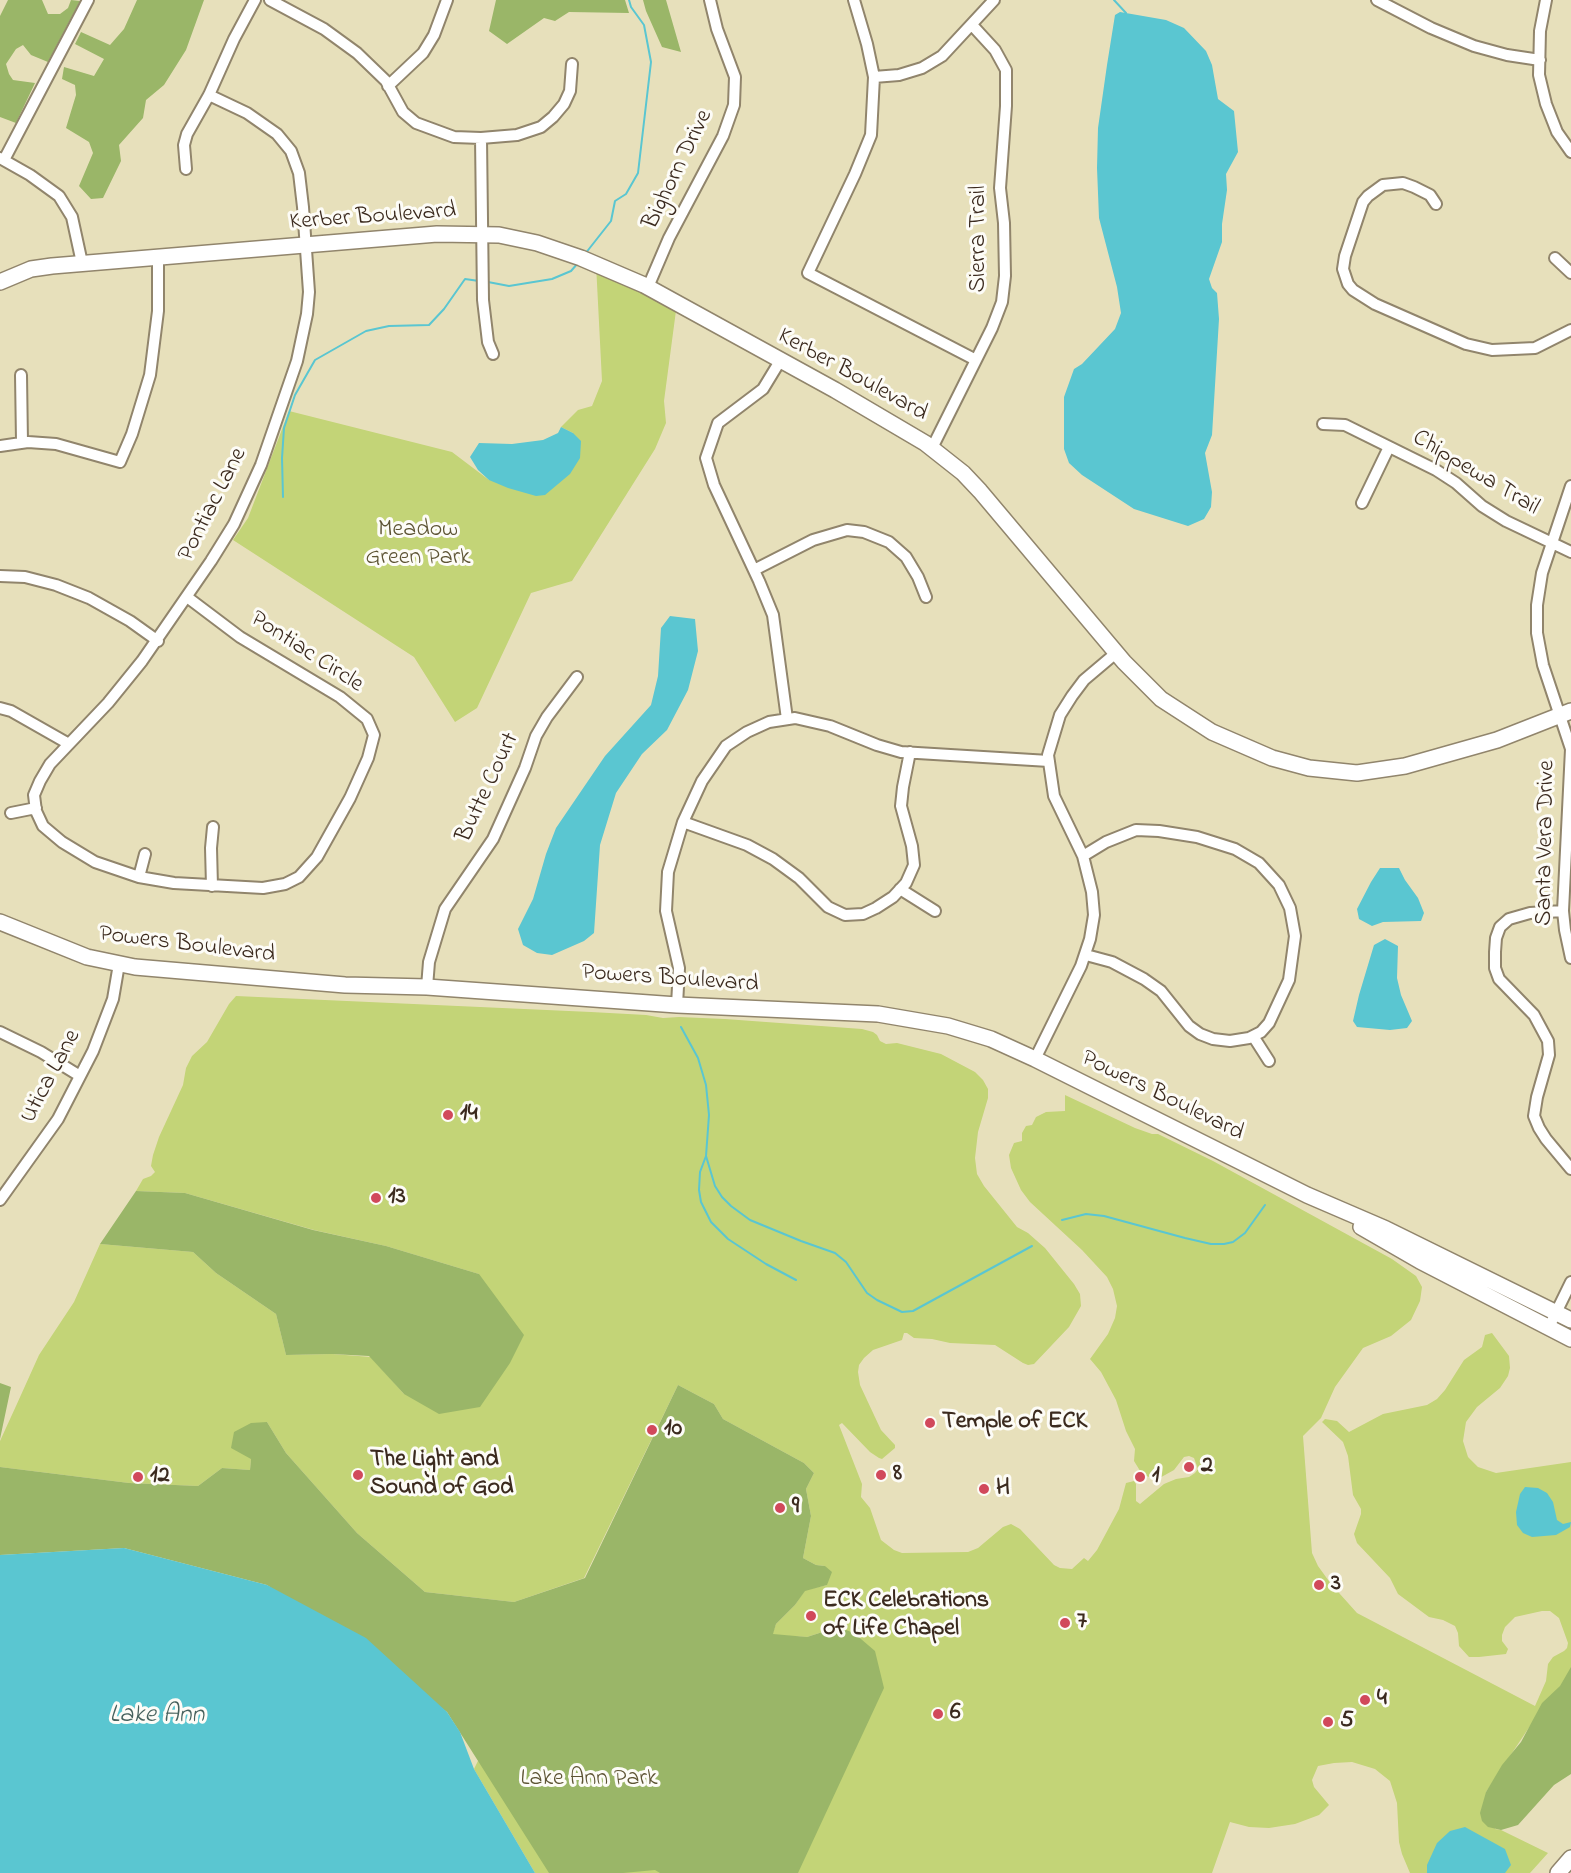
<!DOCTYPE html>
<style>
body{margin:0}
canvas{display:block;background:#e7e0bb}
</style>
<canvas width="1571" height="1873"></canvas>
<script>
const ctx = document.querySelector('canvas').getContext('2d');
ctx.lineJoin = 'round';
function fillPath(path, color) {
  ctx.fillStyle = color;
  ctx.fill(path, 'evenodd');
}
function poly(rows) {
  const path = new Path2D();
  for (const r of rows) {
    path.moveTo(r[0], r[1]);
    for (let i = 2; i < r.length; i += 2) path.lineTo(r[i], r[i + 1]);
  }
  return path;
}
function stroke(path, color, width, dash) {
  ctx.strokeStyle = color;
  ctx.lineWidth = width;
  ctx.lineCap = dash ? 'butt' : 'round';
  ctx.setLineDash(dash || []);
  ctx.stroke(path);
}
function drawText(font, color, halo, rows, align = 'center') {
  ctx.font = font + ' "Indie Flower",sans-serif';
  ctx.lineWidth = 6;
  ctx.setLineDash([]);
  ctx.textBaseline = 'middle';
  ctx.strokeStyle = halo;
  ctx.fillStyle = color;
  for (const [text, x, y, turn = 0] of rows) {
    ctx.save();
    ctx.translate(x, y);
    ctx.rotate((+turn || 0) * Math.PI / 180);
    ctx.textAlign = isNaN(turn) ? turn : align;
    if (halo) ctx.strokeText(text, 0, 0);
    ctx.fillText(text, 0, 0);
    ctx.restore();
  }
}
fillPath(poly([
 [596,264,677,303,664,401,666,423,655,449,572,581,531,593,477,708,455,722,414,657,233,540,248,518,289,411,452,452,489,480,573,433,561,427,578,410,592,406,602,381],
 [236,996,591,1012,646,1015,663,1018,679,1017,725,1019,862,1029,873,1032,877,1035,880,1041,886,1044,897,1043,941,1054,975,1072,983,1080,988,1089,988,1098,978,1132,975,1158,977,1174,984,1186,1017,1227,1028,1233,1045,1248,1074,1284,1080,1294,1081,1306,1069,1327,1034,1364,1028,1365,1023,1363,995,1345,950,1343,932,1339,914,1338,907,1333,904,1333,902,1340,873,1350,864,1358,859,1365,858,1372,860,1385,881,1430,895,1445,895,1448,882,1459,879,1458,870,1452,842,1423,839,1425,862,1484,861,1497,870,1508,881,1540,894,1550,902,1553,968,1552,978,1548,1003,1527,1011,1524,1020,1529,1054,1565,1060,1568,1072,1569,1084,1558,1088,1561,1097,1550,1119,1509,1126,1483,1134,1481,1136,1484,1136,1501,1140,1504,1164,1484,1176,1479,1189,1477,1195,1473,1198,1469,1194,1458,1189,1456,1184,1457,1174,1470,1156,1480,1142,1474,1134,1461,1135,1449,1126,1431,1116,1400,1101,1372,1090,1359,1108,1334,1115,1318,1117,1306,1113,1289,1107,1277,1082,1250,1030,1202,1021,1190,1011,1168,1009,1155,1014,1143,1022,1141,1022,1133,1026,1126,1032,1125,1036,1117,1046,1112,1065,1111,1065,1095,1135,1128,1152,1134,1158,1134,1213,1161,1392,1259,1416,1276,1422,1287,1420,1301,1411,1320,1391,1336,1363,1348,1335,1387,1321,1418,1303,1436,1312,1553,1318,1566,1331,1584,1357,1613,1535,1706,1546,1681,1548,1664,1553,1657,1564,1651,1567,1648,1568,1643,1559,1618,1550,1611,1542,1611,1515,1617,1505,1627,1502,1635,1502,1641,1508,1649,1506,1654,1479,1657,1469,1657,1459,1646,1458,1633,1455,1626,1443,1620,1429,1617,1398,1594,1390,1578,1357,1543,1354,1534,1361,1514,1361,1509,1353,1495,1348,1456,1343,1442,1322,1422,1325,1419,1337,1421,1349,1432,1383,1414,1427,1405,1437,1399,1445,1390,1464,1360,1482,1347,1485,1335,1492,1333,1509,1356,1510,1368,1508,1376,1500,1388,1477,1407,1466,1422,1463,1441,1468,1457,1478,1467,1496,1473,1571,1462,1571,1722,1530,1726,1486,1792,1495,1829,1501,1830,1548,1853,1530,1873,1410,1873,1402,1854,1399,1842,1397,1803,1390,1781,1375,1769,1352,1762,1334,1763,1318,1766,1312,1780,1314,1787,1329,1805,1319,1815,1295,1824,1269,1828,1249,1827,1230,1822,1212,1873,535,1873,474,1769,533,1649,768,1767,838,1627,807,1637,772,1635,776,1624,795,1605,805,1590,827,1585,825,1566,816,1565,803,1558,811,1516,806,1489,814,1473,804,1463,723,1419,714,1404,678,1385,584,1578,514,1602,425,1592,357,1533,286,1453,267,1422,251,1459,250,1470,222,1468,198,1486,129,1483,0,1467,0,1441,16,1406,39,1355,74,1302,100,1244,193,1252,216,1273,276,1314,286,1355,332,1354,371,1357,404,1394,479,1274,386,1246,314,1230,185,1193,136,1191,143,1179,151,1176,155,1172,151,1166,153,1155,159,1137,183,1085,186,1068,192,1056,207,1042,229,1004]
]), '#c3d477');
fillPath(poly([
 [8,0,42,0,48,14,60,14,68,8,71,0,80,1,48,62,31,55,23,45,16,49,6,64,9,74,13,80,35,83,16,123,0,117,0,16],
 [137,0,204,0,186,50,164,85,146,100,143,118,119,145,121,161,103,198,91,199,79,186,93,153,89,142,66,128,76,95,75,85,62,79,64,67,94,76,104,59,75,44,81,32,110,45,124,29],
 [496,0,625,0,629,13,569,12,555,21,544,18,507,44,489,31],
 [643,0,666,0,681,52,662,47,646,11],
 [136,1191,185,1193,313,1230,386,1246,479,1274,524,1335,510,1363,480,1407,439,1414,404,1394,369,1356,332,1354,286,1355,276,1314,216,1273,193,1252,100,1244],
 [0,1383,11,1387,0,1439],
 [678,1385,714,1404,723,1419,804,1463,814,1473,806,1489,811,1516,803,1558,816,1565,825,1566,832,1572,827,1585,805,1591,795,1605,776,1624,773,1634,807,1637,838,1627,854,1633,875,1651,884,1688,798,1873,660,1873,655,1870,623,1873,549,1873,447,1712,267,1585,124,1548,0,1555,0,1467,129,1483,198,1486,222,1468,250,1470,251,1459,231,1448,234,1432,251,1423,267,1422,286,1453,357,1533,425,1592,514,1602,585,1578],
 [1571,1667,1571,1774,1554,1785,1518,1825,1501,1830,1488,1827,1482,1821,1480,1813,1486,1792,1502,1765,1521,1742,1542,1703,1560,1686]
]), '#9ab668');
fillPath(poly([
 [1120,12,1166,20,1184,28,1206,51,1212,65,1218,99,1234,111,1238,152,1226,174,1227,190,1222,224,1222,242,1209,279,1212,288,1217,293,1219,319,1212,435,1205,453,1212,492,1211,507,1204,519,1188,526,1134,509,1082,475,1069,463,1064,449,1064,397,1074,369,1082,364,1115,329,1121,313,1117,287,1099,218,1097,168,1098,128,1107,65,1115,15],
 [561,427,573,433,581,441,580,458,570,474,545,495,536,496,508,488,489,480,478,470,470,457,479,443,512,444,543,440,558,433],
 [670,616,695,619,698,651,688,690,667,730,642,754,616,793,600,845,594,933,584,941,552,955,537,953,523,945,518,929,533,899,546,854,556,828,605,756,651,705,658,676,661,628],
 [1380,868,1399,868,1405,880,1418,898,1424,913,1421,921,1383,922,1372,926,1359,919,1357,909,1371,882],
 [1385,939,1398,946,1397,978,1401,995,1412,1021,1407,1028,1390,1030,1357,1027,1353,1021,1359,995,1374,945],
 [1525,1487,1538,1488,1547,1493,1553,1502,1557,1520,1563,1524,1571,1522,1570,1527,1556,1535,1532,1537,1523,1533,1517,1525,1516,1512,1520,1494],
 [124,1548,267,1585,366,1638,447,1712,460,1732,474,1769,535,1873,0,1873,0,1555],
 [1465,1827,1505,1849,1511,1865,1505,1873,1427,1873,1427,1865,1437,1843,1450,1831]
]), '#5ac6d1');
stroke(poly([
 [1114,0,1126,13],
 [585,254,611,221,615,201,626,194,638,173,651,62,644,25,631,7,629,0],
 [488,282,509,286,552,279,571,271,578,263],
 [283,497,282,458,284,428,295,395,315,360,366,331,389,326,429,325,444,309,465,279,479,281],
 [681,1027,698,1058,706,1085,709,1115,706,1156,715,1186,722,1197,731,1206,750,1220,801,1241,835,1253,846,1262,867,1293,877,1300,902,1312,913,1311,1032,1246],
 [706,1156,700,1172,699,1190,701,1202,711,1222,728,1239,766,1264,796,1280],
 [1062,1220,1086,1214,1104,1216,1185,1238,1211,1244,1224,1244,1233,1242,1245,1233,1265,1205]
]), '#5ac6d1', 2);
const street = poly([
 [270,0,324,29,357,53,386,81,403,112,416,123,454,137,481,138,517,135,541,127,553,117,564,104,570,91,572,64],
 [854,0,867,44,874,77,871,135,855,174,808,273,976,360],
 [1377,0,1431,28,1474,46,1507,55,1540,60],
 [1546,0,1540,31,1539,75,1546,104,1557,132,1571,152],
 [874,77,899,75,922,68,942,56,994,0],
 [388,86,423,53,434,35,447,0],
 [481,138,483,300,488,342,493,354],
 [0,158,30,175,59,196,72,217,82,263],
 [4,160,88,0],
 [186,169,184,145,187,134,209,95,234,39,255,0],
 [1436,204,1430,195,1414,187,1403,183,1383,185,1368,196,1363,202,1345,256,1343,269,1348,284,1353,290,1375,304,1466,344,1492,350,1535,348,1571,330],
 [1555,258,1571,273],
 [648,287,669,238,723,136,734,105,735,77,717,29,710,0],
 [780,361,763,389,718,423,706,458,714,485,759,581,773,615,787,719],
 [21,375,22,442],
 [1323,424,1345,425,1436,470,1456,483,1482,506,1506,521,1571,552],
 [0,446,28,442,56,444,120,462,132,434,150,375,158,311,158,258],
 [932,448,992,328,1002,302,1005,276,1004,223,1000,188,1006,106,1006,70,995,50,972,25],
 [1571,486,1542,573,1537,605,1537,633,1543,665,1571,749,1563,911,1565,930,1571,958],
 [1362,503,1389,447],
 [754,570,813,540,847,530,864,532,889,542,906,557,918,577,926,597],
 [0,576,25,577,56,585,89,598,130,621,158,641],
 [187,597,240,637,340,697,367,719,374,735,368,758,350,798,317,857,299,877,285,884,263,888,174,883,139,877,95,862,62,842,43,826,36,811,34,795,40,781,50,764,108,703,142,661,211,561,234,524,261,465,297,361,307,314,309,292,303,207,299,173,291,151,277,134,247,113,209,95],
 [0,708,11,711,69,744],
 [11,813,36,808],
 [683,822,747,845,773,859,799,878,828,907,845,915,863,914,876,908,893,897,906,883,914,865,912,846,901,806,903,787,910,752],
 [1083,856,1106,842,1136,830,1159,831,1197,837,1235,849,1259,863,1279,885,1290,908,1295,936,1289,980,1269,1023,1261,1032,1249,1038,1230,1041,1213,1039,1200,1034,1189,1026,1161,991,1144,979,1112,962,1086,955],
 [139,877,145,854],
 [212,886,211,848,213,827],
 [900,889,935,911],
 [1563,911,1530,913,1509,919,1500,927,1496,938,1495,952,1495,968,1499,979,1534,1015,1548,1041,1549,1055,1537,1097,1534,1116,1539,1128,1546,1139,1571,1169],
 [427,987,429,962,445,909,493,839,525,768,536,736,547,717,577,677],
 [677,1005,679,968,666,911,668,872,683,822,702,781,726,746,747,732,769,722,795,718,830,726,877,745,901,752,1049,761],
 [0,1032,41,1052,80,1076],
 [1253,1036,1269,1061],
 [1035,1059,1081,966,1090,939,1094,915,1092,892,1083,856,1054,796,1048,755,1060,715,1072,696,1084,680,1116,653],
 [0,1200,58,1119,93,1051,113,999,119,964],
 [1549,1327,1571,1282]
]);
const secondary = poly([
 [0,282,31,269,52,266,437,234,499,235,537,243,581,258,644,285,835,390,925,443,963,473,980,491,1124,662,1161,699,1212,732,1272,758,1309,768,1357,773,1405,766,1497,740,1571,711],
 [0,922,87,957,135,967,345,985,427,987,677,1005,878,1014,948,1026,991,1039,1035,1059,1307,1195,1386,1229,1571,1320],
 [1361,1227,1420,1261,1571,1339],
 [1558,1873,1571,1858]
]);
stroke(street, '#91856c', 14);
stroke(secondary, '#91856c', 18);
stroke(street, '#fff', 10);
stroke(secondary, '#fff', 15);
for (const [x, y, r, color] of [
 [448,1115,6,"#d1495b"],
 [376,1198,6,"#d1495b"],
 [930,1423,6,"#d1495b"],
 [652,1430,6,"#d1495b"],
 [1189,1467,6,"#d1495b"],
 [358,1475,6,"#d1495b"],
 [881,1475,6,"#d1495b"],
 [138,1477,6,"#d1495b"],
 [1140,1477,6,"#d1495b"],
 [984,1489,6,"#d1495b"],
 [780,1508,6,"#d1495b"],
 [1319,1585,6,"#d1495b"],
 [811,1616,6,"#d1495b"],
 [1065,1623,6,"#d1495b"],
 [1365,1700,6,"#d1495b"],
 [938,1714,6,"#d1495b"],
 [1328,1722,6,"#d1495b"]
]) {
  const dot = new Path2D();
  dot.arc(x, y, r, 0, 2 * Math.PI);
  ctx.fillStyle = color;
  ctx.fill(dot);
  stroke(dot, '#fdfcf7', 2);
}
drawText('24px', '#3b2a1e', '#fdfcf7', [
 ["Bighorn Drive",679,170,-64],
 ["Kerber Boulevard",373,218,-4],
 ["Sierra Trail",980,239,-90],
 ["Kerber Boulevard",852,376,29],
 ["Chippewa Trail",1475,474,31],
 ["Pontiac Lane",214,505,-63],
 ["Pontiac Circle",306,653,33],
 ["Butte Court",489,788,-65],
 ["Santa Vera Drive",1547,843,-89],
 ["Powers Boulevard",187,946,7],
 ["Powers Boulevard",670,980,4],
 ["Utica Lane",52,1077,-62],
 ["Powers Boulevard",1162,1097,26]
]);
drawText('24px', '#5d5434', '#fdfcf7', [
 ["Meadow",418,531],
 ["Green Park",418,559],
 ["Lake Ann Park",589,1780]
]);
drawText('bold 24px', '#3b2a1e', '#fdfcf7', [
 ["14",460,1115],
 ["13",388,1198],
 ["Temple of ECK",942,1423],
 ["10",664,1430],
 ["The Light and",370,1461],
 ["Sound of God",370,1489],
 ["2",1201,1467],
 ["8",893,1475],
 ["12",150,1477],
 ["1",1152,1477],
 ["H",996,1489],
 ["9",792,1508],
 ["3",1331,1585],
 ["ECK Celebrations",823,1602],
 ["of Life Chapel",823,1630],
 ["7",1077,1623],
 ["4",1377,1700],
 ["6",950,1714],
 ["5",1340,1722]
], 'left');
drawText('italic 26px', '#46615d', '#fdfcf7', [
 ["Lake Ann",157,1717]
]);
</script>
